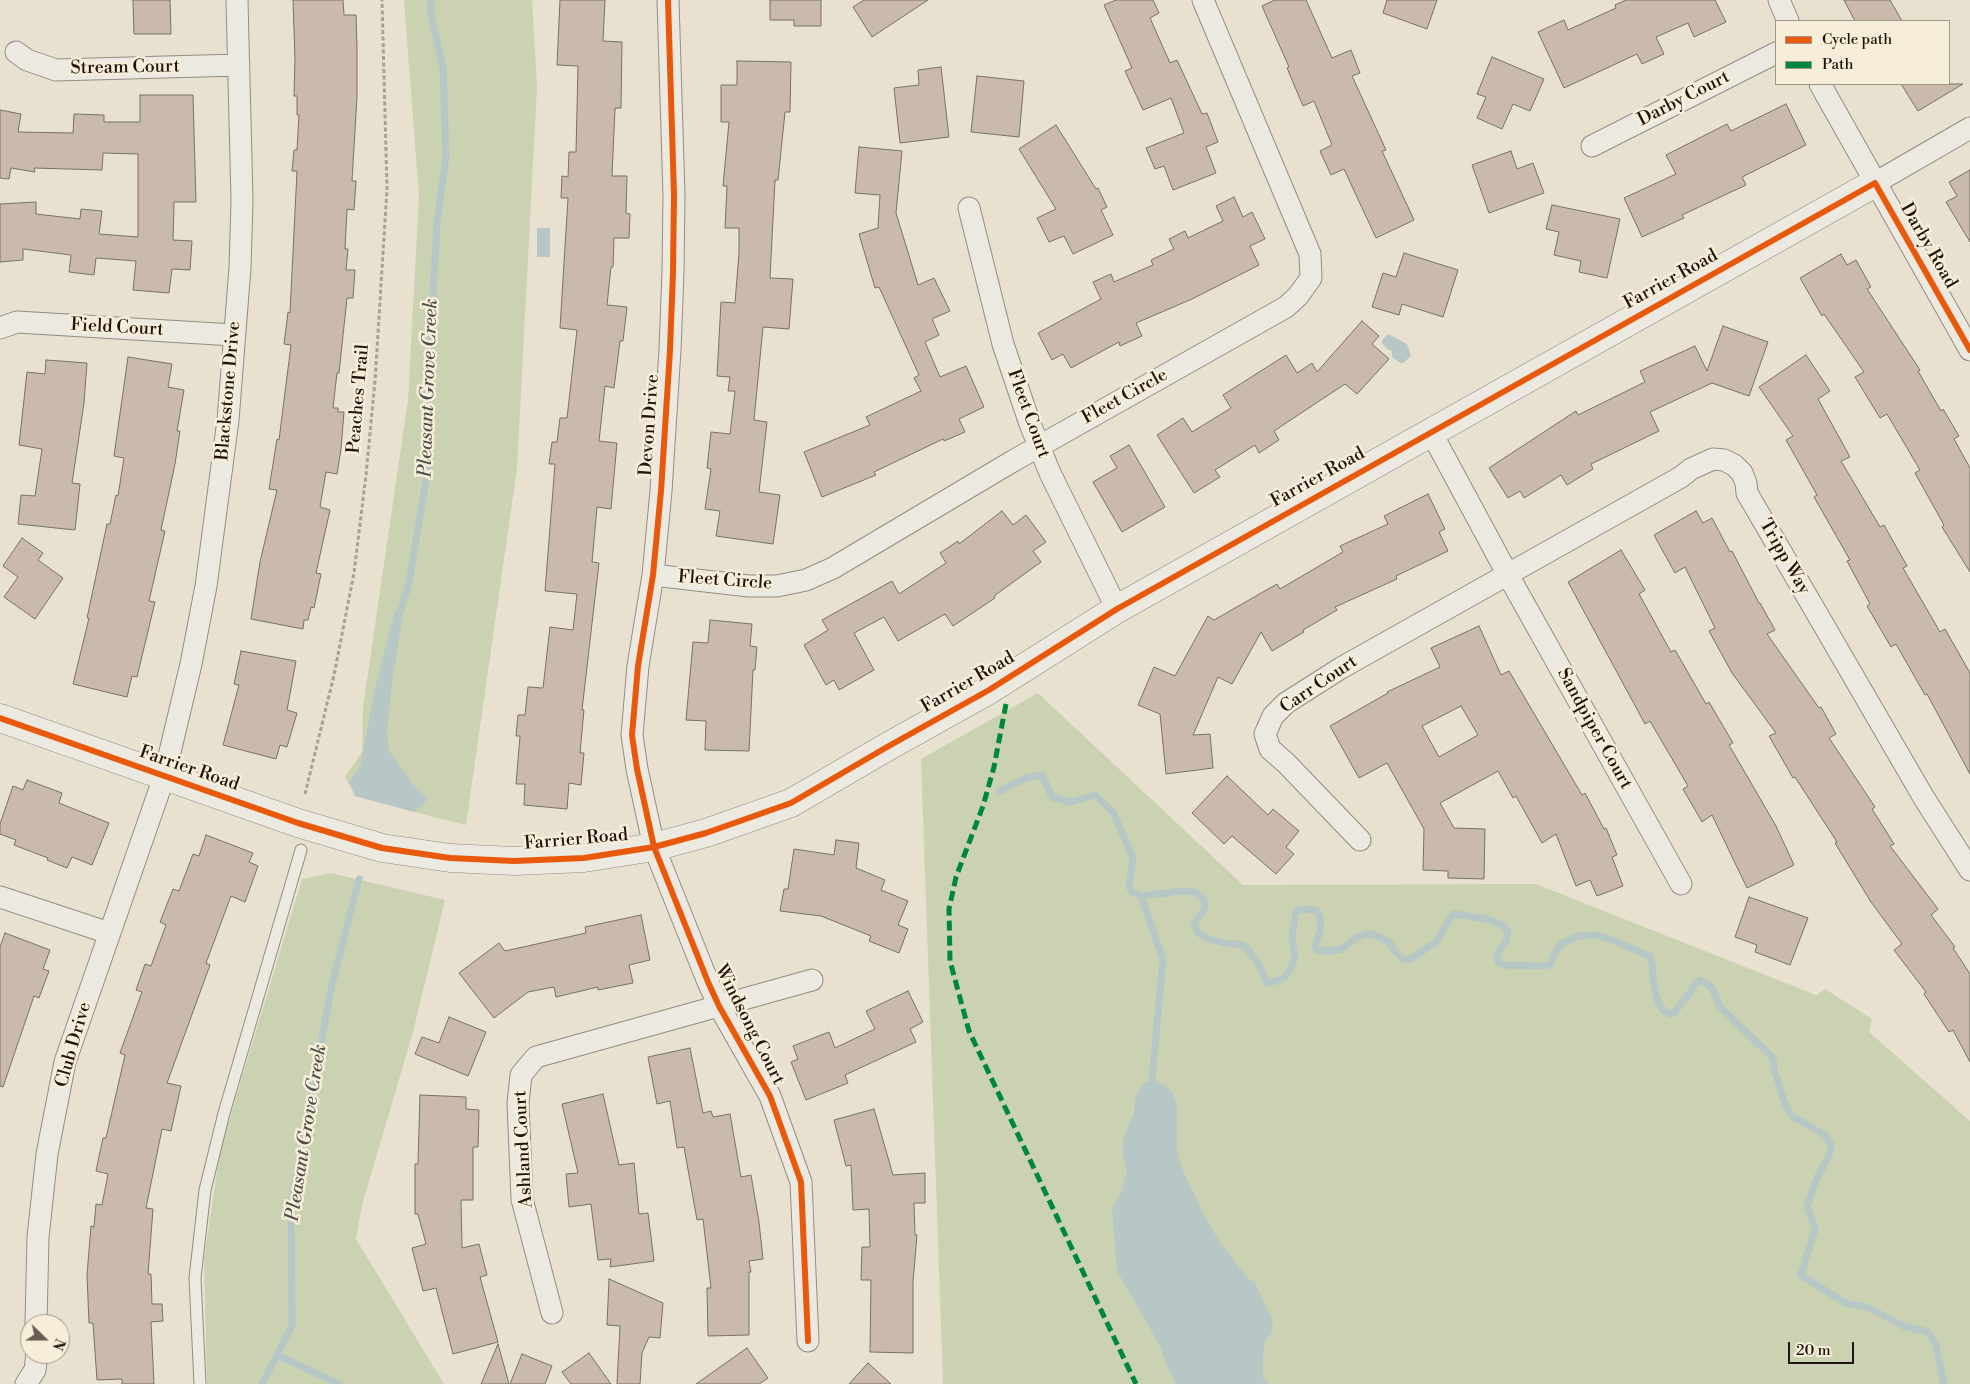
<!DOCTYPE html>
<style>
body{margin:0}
#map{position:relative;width:1970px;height:1384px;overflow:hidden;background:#e8e1d0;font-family:"Libre Bodoni",serif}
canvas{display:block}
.legend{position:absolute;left:1775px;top:20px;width:175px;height:65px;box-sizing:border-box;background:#f7eed9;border:1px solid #a19787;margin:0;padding:6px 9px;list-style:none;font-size:15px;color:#20140d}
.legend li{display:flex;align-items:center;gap:10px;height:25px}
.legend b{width:25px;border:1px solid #a19787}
.north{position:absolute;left:20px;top:1314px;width:50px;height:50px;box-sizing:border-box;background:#f7eed9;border:1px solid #a19787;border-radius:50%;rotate:112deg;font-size:14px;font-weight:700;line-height:20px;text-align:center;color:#20140d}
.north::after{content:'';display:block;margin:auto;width:18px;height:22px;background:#665c51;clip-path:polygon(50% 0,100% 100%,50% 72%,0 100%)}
.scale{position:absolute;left:1788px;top:1342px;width:66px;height:22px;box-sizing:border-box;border:2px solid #20140d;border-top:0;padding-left:6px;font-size:15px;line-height:18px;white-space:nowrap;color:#20140d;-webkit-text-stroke:4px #f7eed9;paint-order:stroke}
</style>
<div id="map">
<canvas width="1970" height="1384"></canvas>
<ul class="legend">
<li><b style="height:6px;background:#e8590c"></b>Cycle path</li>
<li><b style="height:6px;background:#00873e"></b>Path</li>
</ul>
<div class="north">N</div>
<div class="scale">20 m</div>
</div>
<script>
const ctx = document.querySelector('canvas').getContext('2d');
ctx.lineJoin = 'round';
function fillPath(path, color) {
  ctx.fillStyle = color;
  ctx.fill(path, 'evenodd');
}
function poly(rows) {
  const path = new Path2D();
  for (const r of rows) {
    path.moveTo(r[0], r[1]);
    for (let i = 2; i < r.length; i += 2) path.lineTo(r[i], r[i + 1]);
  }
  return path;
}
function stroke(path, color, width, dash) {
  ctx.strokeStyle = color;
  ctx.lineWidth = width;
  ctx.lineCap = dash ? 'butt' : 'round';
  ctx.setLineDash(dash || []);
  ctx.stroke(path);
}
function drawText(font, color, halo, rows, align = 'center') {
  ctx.font = font + ' "Libre Bodoni",serif';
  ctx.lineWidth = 5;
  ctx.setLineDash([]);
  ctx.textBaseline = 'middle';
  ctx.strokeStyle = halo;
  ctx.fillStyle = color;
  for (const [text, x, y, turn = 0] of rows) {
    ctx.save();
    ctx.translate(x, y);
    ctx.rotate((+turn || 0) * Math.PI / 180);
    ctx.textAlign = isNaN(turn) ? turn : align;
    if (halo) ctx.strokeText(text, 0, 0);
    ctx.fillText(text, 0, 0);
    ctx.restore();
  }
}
fillPath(poly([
 [404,0,532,0,537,86,517,469,466,825,414,812,354,793,345,777,362,752,363,707,408,400,419,196],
 [1038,693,1243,885,1536,884,1816,995,1825,989,1872,1019,1869,1032,1970,1121,1970,1384,943,1384,921,759],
 [331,873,445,900,413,1032,362,1205,356,1239,444,1384,207,1384,204,1260,220,1150,302,879]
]), '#cbd2b2');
fillPath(poly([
 [537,228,550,228,550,257,537,257],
 [1387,335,1390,335,1407,344,1411,356,1403,363,1401,363,1392,357,1392,351,1387,349,1381,342],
 [395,610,403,615,392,682,387,733,389,751,413,784,428,799,414,812,355,796,349,782,360,767,375,688],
 [1152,1079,1161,1083,1172,1092,1177,1104,1177,1151,1183,1171,1204,1215,1219,1241,1245,1275,1255,1284,1273,1321,1271,1334,1265,1341,1263,1357,1263,1377,1269,1384,1176,1384,1166,1364,1161,1348,1155,1337,1117,1271,1112,1209,1121,1192,1127,1171,1122,1153,1124,1136,1134,1113,1135,1098,1142,1085]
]), '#b6c7c5');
stroke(poly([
 [398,620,409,582,430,456,426,420,437,223,446,156,443,68,431,15,431,0],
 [999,791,1026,778,1042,775,1052,797,1071,802,1095,795,1113,812,1133,858,1129,886,1132,892,1141,896,1163,959,1152,1079,1153,1086],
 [1141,896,1182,891,1194,892,1200,896,1205,902,1205,908,1194,924,1198,933,1209,939,1227,944,1240,944,1246,947,1260,967,1267,983,1280,980,1286,976,1291,968,1295,957,1292,937,1296,911,1308,909,1317,911,1320,917,1321,927,1315,947,1318,950,1330,951,1342,949,1357,937,1367,934,1378,936,1390,943,1393,949,1404,960,1411,959,1437,941,1450,918,1454,914,1491,920,1503,926,1508,931,1506,942,1500,949,1497,957,1499,963,1503,965,1543,966,1551,964,1554,954,1561,944,1578,936,1596,935,1612,940,1650,956,1652,962,1654,987,1659,1004,1664,1011,1670,1014,1675,1012,1691,991,1695,984,1700,980,1706,983,1713,989,1719,1006,1773,1058,1774,1069,1785,1104,1792,1116,1826,1136,1831,1145,1829,1156,1818,1176,1807,1206,1815,1229,1801,1275,1845,1303,1867,1307,1903,1326,1928,1332,1936,1345,1944,1384],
 [277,1355,339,1384],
 [262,1384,292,1326,291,1206,332,984,359,879]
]), '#b6c7c5', 7);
const building = poly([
 [133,0,170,0,171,34,134,34,133,0],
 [293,0,343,0,344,15,356,15,357,48,357,96,352,181,356,181,354,210,347,209,345,249,348,249,346,270,355,270,353,298,347,298,339,373,337,373,333,408,338,408,338,412,344,412,341,449,337,474,326,472,320,507,330,510,316,573,321,574,314,608,311,607,308,620,304,620,303,629,251,619,260,562,277,490,269,489,277,439,279,440,291,345,284,344,288,312,290,313,297,171,292,171,294,150,297,150,299,115,297,115,297,96,294,96,295,59,293,0],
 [560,0,605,0,603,41,622,42,621,108,615,108,612,176,627,176,626,213,630,214,629,238,614,238,613,267,611,267,607,305,627,307,623,341,620,341,614,388,605,386,599,441,617,443,611,509,597,507,592,562,599,563,582,710,584,710,580,753,584,753,581,785,569,783,567,809,524,805,525,784,516,784,520,736,516,736,518,715,525,715,528,687,543,688,550,627,573,630,577,594,545,591,555,464,549,464,552,442,557,442,560,418,567,418,577,330,560,328,568,198,561,198,562,176,568,177,569,152,576,152,578,66,557,65,560,0],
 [770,0,821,0,821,26,794,26,794,20,770,20,770,0],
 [864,0,928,0,872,37,853,7,864,0],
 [1116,0,1153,0,1159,13,1150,18,1170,63,1177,60,1202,114,1207,113,1218,142,1206,147,1216,173,1173,190,1164,166,1155,169,1146,148,1184,133,1171,98,1143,110,1125,71,1132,68,1104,5,1116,0],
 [1275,0,1306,0,1332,58,1351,50,1360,73,1352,76,1386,150,1382,151,1414,220,1376,238,1344,169,1331,175,1320,151,1332,145,1314,101,1303,106,1287,68,1289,67,1262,6,1275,0],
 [1387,0,1437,0,1427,29,1383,13,1387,0],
 [1626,0,1715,0,1726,22,1694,37,1688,23,1656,37,1664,54,1642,64,1637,54,1564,88,1538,32,1564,20,1568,30,1616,8,1615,5,1626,0],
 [1844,0,1890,0,1902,21,1855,21,1844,0],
 [1492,57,1544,79,1530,111,1513,104,1502,129,1477,118,1486,97,1477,94,1492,57],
 [737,61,791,62,790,112,785,112,778,180,775,180,770,278,793,279,789,329,763,327,754,420,767,422,759,492,780,495,773,544,716,536,720,511,705,509,711,469,707,468,711,432,730,434,735,391,728,391,730,377,717,376,721,302,735,303,739,253,739,228,725,228,727,186,723,186,729,122,721,122,721,85,737,85,737,61],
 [941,67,949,137,900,143,894,88,919,85,918,70,941,67],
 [977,76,1024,81,1019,137,971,132,977,76],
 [1901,84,1963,84,1918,111,1901,84],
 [140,95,193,95,196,202,174,202,173,240,192,241,190,270,172,269,169,293,133,290,136,261,96,258,94,275,69,272,71,255,23,249,23,260,0,262,0,204,36,202,36,214,80,219,81,209,102,211,99,234,138,237,138,154,103,153,102,170,34,168,35,172,11,168,9,179,0,178,0,110,21,114,18,132,73,133,74,114,104,115,104,122,140,122,140,95],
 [1786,104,1806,145,1742,177,1746,185,1682,215,1684,218,1642,237,1624,198,1676,174,1666,155,1727,124,1731,131,1786,104],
 [1056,125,1096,189,1098,188,1107,207,1101,210,1113,235,1073,254,1064,236,1049,242,1037,218,1056,209,1019,149,1056,125],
 [859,147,902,151,896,213,918,285,934,278,950,311,932,319,939,335,925,342,940,377,966,366,984,407,959,419,965,432,944,441,943,439,874,472,876,475,822,497,804,452,870,425,866,417,921,391,914,378,919,375,879,287,875,288,859,234,878,228,880,195,855,193,859,147],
 [1511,151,1517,169,1533,163,1544,193,1489,213,1472,165,1511,151],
 [1970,170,1970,242,1946,202,1957,196,1949,182,1970,170],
 [1234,197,1243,217,1252,212,1265,239,1250,246,1259,265,1192,299,1136,323,1142,336,1120,346,1119,342,1071,368,1063,354,1052,360,1038,333,1101,299,1093,282,1111,274,1114,282,1153,265,1151,260,1174,249,1169,239,1185,231,1188,238,1223,221,1216,206,1234,197],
 [1552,205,1620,219,1607,278,1579,272,1581,261,1554,255,1559,232,1546,229,1552,205],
 [1404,253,1458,270,1443,317,1402,304,1399,315,1372,307,1383,273,1396,277,1404,253],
 [1841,254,1847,265,1856,260,1871,287,1867,289,1920,370,1918,371,1941,411,1943,409,1959,436,1954,439,1970,468,1970,572,1942,527,1944,525,1915,473,1920,470,1887,414,1880,418,1855,377,1864,372,1824,314,1822,316,1800,278,1841,254],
 [1362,321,1379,336,1372,344,1389,359,1357,394,1345,384,1274,431,1279,440,1259,453,1255,445,1215,470,1220,477,1194,493,1157,435,1183,418,1192,432,1231,408,1223,395,1286,355,1297,373,1312,363,1317,372,1362,321],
 [1723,326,1768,342,1749,396,1712,383,1650,412,1659,431,1591,464,1593,469,1567,485,1561,475,1524,498,1520,491,1508,498,1489,468,1576,411,1578,415,1645,382,1640,371,1695,346,1707,371,1723,326],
 [1806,355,1830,391,1818,399,1850,457,1841,461,1880,527,1884,525,1907,566,1903,568,1940,632,1945,629,1970,673,1970,774,1927,694,1925,695,1896,644,1891,647,1867,606,1870,604,1847,561,1850,560,1814,497,1817,495,1786,440,1793,436,1759,387,1806,355],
 [128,357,172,364,168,387,184,390,177,431,180,431,175,464,161,530,165,531,149,601,155,602,137,677,132,676,127,697,73,684,89,618,87,618,107,524,110,524,116,495,118,496,124,458,114,456,128,357],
 [46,360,87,363,84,403,72,483,80,484,75,530,18,524,21,495,35,496,42,449,19,445,27,372,45,374,46,360],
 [1129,445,1165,507,1122,532,1093,482,1117,468,1110,456,1129,445],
 [1428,494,1445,529,1439,532,1448,551,1396,576,1397,579,1335,607,1337,610,1303,630,1304,632,1272,651,1261,632,1232,684,1218,677,1193,735,1210,734,1213,768,1166,774,1160,714,1138,705,1154,667,1175,676,1208,616,1214,620,1277,584,1280,589,1343,552,1340,546,1388,524,1384,516,1428,494],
 [1002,511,1013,525,1026,515,1046,542,1033,551,1041,562,994,596,995,598,953,626,945,614,898,641,884,617,854,633,874,670,839,690,834,680,826,685,804,645,828,630,822,620,892,581,899,594,946,563,940,553,958,541,959,544,1002,511],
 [1696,511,1703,523,1712,518,1730,552,1732,551,1759,603,1760,603,1775,630,1767,634,1819,708,1821,707,1836,734,1829,738,1875,807,1872,809,1894,844,1890,846,1938,909,1931,915,1955,947,1953,948,1970,974,1970,1062,1953,1030,1949,1032,1924,994,1926,992,1894,950,1902,944,1871,902,1835,843,1837,842,1795,777,1793,778,1769,736,1776,733,1732,673,1709,631,1715,628,1685,567,1675,573,1654,535,1696,511],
 [22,538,43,553,38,560,63,578,35,619,4,597,18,577,3,566,22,538],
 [1621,550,1645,590,1639,594,1671,652,1675,650,1706,704,1709,702,1733,743,1729,745,1776,826,1794,865,1747,888,1712,815,1702,822,1683,789,1688,786,1650,721,1645,724,1568,582,1621,550],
 [710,620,752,624,750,646,757,647,755,670,753,670,749,751,705,750,706,721,686,720,693,642,708,643,710,620],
 [1479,626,1501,675,1509,671,1582,795,1585,793,1604,829,1606,828,1617,855,1612,857,1623,886,1597,896,1590,880,1576,886,1556,834,1542,843,1516,796,1513,798,1498,771,1440,803,1454,828,1485,829,1484,879,1448,878,1448,871,1423,870,1424,829,1387,763,1359,778,1330,726,1388,693,1387,692,1440,667,1431,648,1479,626],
 [1461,706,1478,735,1439,757,1422,726,1461,706],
 [241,651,296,661,287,710,297,713,287,747,280,745,276,759,223,745,239,685,234,684,241,651],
 [1227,776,1268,815,1273,809,1299,831,1286,847,1294,854,1276,874,1232,836,1224,844,1192,813,1227,776],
 [27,780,62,793,59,803,109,823,92,865,72,857,67,868,47,860,48,858,14,845,16,840,0,834,0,824,13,786,23,790,27,780],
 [206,835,253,853,249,862,258,866,245,902,231,896,206,963,210,965,167,1083,181,1086,171,1131,162,1129,146,1208,153,1209,148,1274,151,1274,152,1304,162,1304,163,1321,151,1322,154,1384,122,1384,122,1379,97,1380,93,1323,89,1323,87,1275,91,1226,94,1227,96,1204,102,1205,108,1174,96,1171,103,1138,106,1138,125,1055,120,1053,142,992,136,990,145,964,151,966,166,925,160,922,173,889,179,891,193,854,199,856,206,835],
 [836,840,859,843,856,868,885,880,881,890,908,901,898,925,908,929,899,953,869,941,871,936,821,916,780,911,784,889,788,889,794,849,834,855,836,840],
 [1749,897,1808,918,1790,965,1755,952,1757,945,1735,937,1749,897],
 [641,915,650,960,629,965,633,983,598,990,598,987,556,997,554,987,528,992,494,1018,459,973,499,943,505,951,586,933,585,927,641,915],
 [5,933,50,950,43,969,49,971,39,998,34,996,3,1087,0,1086,0,947,5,933],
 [908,991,923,1022,910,1029,916,1042,845,1075,848,1083,806,1100,791,1062,798,1059,793,1046,829,1032,835,1048,875,1029,866,1011,908,991],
 [449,1017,486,1032,468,1076,415,1054,422,1037,439,1043,449,1017],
 [690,1048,703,1113,711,1111,713,1117,730,1114,741,1177,751,1175,759,1222,763,1259,749,1261,751,1272,749,1272,749,1335,708,1336,707,1288,711,1288,703,1219,697,1220,684,1147,677,1148,670,1101,657,1104,648,1057,690,1048],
 [603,1094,619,1165,634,1163,639,1214,648,1213,654,1261,610,1267,611,1259,598,1260,591,1204,569,1207,566,1174,578,1173,562,1104,603,1094],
 [420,1095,466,1097,466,1109,479,1110,478,1147,473,1147,473,1200,461,1200,462,1248,479,1244,487,1275,480,1277,498,1342,453,1354,436,1288,423,1291,412,1248,426,1244,418,1214,415,1214,415,1164,418,1164,420,1095],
 [874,1109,893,1175,925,1173,925,1203,914,1203,915,1235,917,1235,913,1282,913,1353,870,1352,871,1280,861,1280,862,1247,870,1247,869,1209,853,1210,851,1165,846,1166,834,1120,874,1109],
 [609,1279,663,1303,660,1338,649,1337,642,1353,640,1384,617,1384,620,1326,607,1325,609,1279],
 [498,1344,509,1384,481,1384,498,1344],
 [747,1348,768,1378,759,1384,696,1384,747,1348],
 [589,1353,611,1384,571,1384,562,1372,589,1353],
 [522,1354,552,1366,545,1384,510,1384,522,1354],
 [868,1363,891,1384,849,1384,868,1363]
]);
fillPath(building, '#c9baab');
stroke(building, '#777168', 1);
const service = poly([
 [200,1384,195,1278,205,1190,224,1113,301,850]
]);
const minor = poly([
 [668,0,674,195,673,272,670,350,661,491,653,575,638,666,632,735,637,769,654,847,708,982,719,1006,770,1096,801,1182,808,1341],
 [1779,0,1788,21],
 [16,52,27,60,56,70,239,65],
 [1820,84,1970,350],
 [1592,146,1776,53],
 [1875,183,1970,128],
 [969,208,1003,344,1030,424,1050,473,1117,609],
 [0,328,17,322,234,335],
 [1431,432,1508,575,1681,884],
 [653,575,749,586,777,586,806,580,833,568,1013,461,1286,307,1298,296,1311,278,1310,254,1203,0],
 [1360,840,1286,763,1270,749,1265,734,1273,716,1286,703,1341,668,1681,477,1691,469,1713,459,1724,460,1734,465,1742,473,1746,483,1747,493,1924,798,1970,870],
 [0,897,109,933],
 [552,1313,522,1199,518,1103,521,1075,536,1057,812,980],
 [36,1324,38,1237,47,1154,65,1062,164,777,191,664,206,586,228,420,240,268,242,200,237,0],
 [26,1384,35,1370,37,1354]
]);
const tertiary = poly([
 [0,718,298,823,382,848,450,858,514,861,584,858,654,847,706,833,791,803,887,747,989,690,1117,609,1875,183]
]);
stroke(service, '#938d82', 13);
stroke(minor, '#938d82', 23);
stroke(tertiary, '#938d82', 29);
stroke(poly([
 [305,794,334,675,354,573,366,475,375,381,387,189,382,0]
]), '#a5a099', 3, [4, 2.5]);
stroke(service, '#ece9e0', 11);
stroke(minor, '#ece9e0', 21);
stroke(tertiary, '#ece9e0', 28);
stroke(poly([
 [1006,704,994,767,983,806,956,877,949,909,950,961,969,1031,1136,1384]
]), '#00873e', 5, [10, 5]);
stroke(poly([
 [668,0,674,195,673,272,670,350,661,491,653,575,638,666,632,735,637,769,654,847,708,982,719,1006,770,1096,801,1182,808,1341],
 [0,718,298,823,382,848,450,858,514,861,584,858,654,847,706,833,791,803,887,747,989,690,1117,609,1875,183,1970,350]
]), '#e8590c', 6);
drawText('18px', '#20140d', '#f7eed9', [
 ["Stream Court",125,68,-1],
 ["Darby Court",1684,99,-27],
 ["Darby Road",1928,246,60],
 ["Farrier Road",1671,280,-29],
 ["Field Court",117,328,3],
 ["Blackstone Drive",229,391,-85],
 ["Fleet Circle",1125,397,-29],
 ["Peaches Trail",359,399,-85],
 ["Fleet Court",1028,414,70],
 ["Devon Drive",650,425,-86],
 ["Farrier Road",1318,478,-29],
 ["Tripp Way",1784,557,60],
 ["Fleet Circle",725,581,4],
 ["Farrier Road",968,683,-30],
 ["Carr Court",1319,685,-34],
 ["Sandpiper Court",1594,729,61],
 ["Farrier Road",189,769,19],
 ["Farrier Road",576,840,-5],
 ["Windsong Court",749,1025,63],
 ["Club Drive",74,1045,-74],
 ["Ashland Court",524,1149,-93]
]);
drawText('italic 19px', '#4d4f4c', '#f7eed9', [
 ["Pleasant Grove Creek",429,388,-88],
 ["Pleasant Grove Creek",307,1133,-81]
]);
</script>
